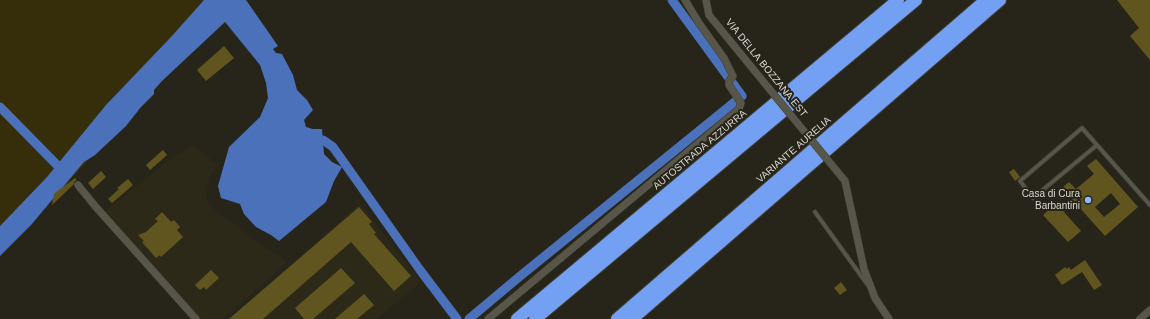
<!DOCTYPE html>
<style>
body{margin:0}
canvas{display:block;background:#27241a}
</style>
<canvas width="1150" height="319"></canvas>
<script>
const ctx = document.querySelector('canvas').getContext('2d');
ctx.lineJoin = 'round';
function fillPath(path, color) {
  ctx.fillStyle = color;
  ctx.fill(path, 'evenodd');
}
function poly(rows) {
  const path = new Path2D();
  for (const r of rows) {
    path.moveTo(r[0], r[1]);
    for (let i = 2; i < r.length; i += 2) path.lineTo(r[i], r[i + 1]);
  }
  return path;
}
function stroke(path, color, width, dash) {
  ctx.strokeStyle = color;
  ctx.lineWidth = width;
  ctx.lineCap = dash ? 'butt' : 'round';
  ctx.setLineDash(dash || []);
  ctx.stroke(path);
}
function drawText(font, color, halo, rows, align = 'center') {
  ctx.font = font + ' Arial,sans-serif';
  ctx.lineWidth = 4;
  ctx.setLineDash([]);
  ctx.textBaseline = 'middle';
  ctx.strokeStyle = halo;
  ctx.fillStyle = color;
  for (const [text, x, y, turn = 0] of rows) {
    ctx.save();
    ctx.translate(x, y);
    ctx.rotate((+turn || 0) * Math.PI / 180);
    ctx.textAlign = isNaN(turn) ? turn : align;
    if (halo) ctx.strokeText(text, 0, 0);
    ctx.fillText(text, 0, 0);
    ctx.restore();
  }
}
fillPath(poly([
 [193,146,218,165,209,178,206,199,209,205,258,243,287,262,223,319,200,319,104,212,173,157],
 [360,203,421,282,376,319,229,319]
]), '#2d2918');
fillPath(poly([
 [0,0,245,0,161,81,0,256]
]), '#362e0a');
fillPath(poly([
 [204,0,246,0,278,46,273,49,276,53,282,54,293,75,297,90,307,100,313,110,304,120,306,127,313,129,322,129,324,154,332,162,342,167,334,181,326,202,279,241,271,235,256,227,244,214,240,204,221,198,218,186,229,147,260,117,268,98,266,83,260,65,225,22,162,81,154,90,154,94,141,107,126,126,95,155,84,162,31,225,0,256,0,226,47,177,106,105,171,37]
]), '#4b71bb');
stroke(poly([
 [0,107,57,165],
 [323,140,333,147,420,270,457,319],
 [469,319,519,277,742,96,672,0]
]), '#4b71bb', 9);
fillPath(poly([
 [1117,0,1150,0,1150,60,1130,36,1139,28],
 [224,46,234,58,206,81,197,70],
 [163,150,167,155,150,170,146,165],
 [1096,159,1138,207,1105,236,1062,188,1069,182,1076,189,1094,174,1087,166],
 [1111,193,1120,204,1104,217,1095,207],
 [1014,169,1020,177,1015,181,1009,172],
 [101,171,106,177,93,189,88,183],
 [75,178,77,180,75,181,73,185,52,205,54,194,60,189],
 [128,179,133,185,112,203,108,199,119,189,117,188],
 [1056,203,1081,231,1068,242,1043,215],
 [359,207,372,222,369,224,376,233,374,234,411,276,394,291,351,242,263,319,229,319],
 [162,212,171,222,174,220,180,227,177,230,183,237,161,257,160,255,156,258,142,242,144,241,138,235,146,232,158,221,155,219],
 [1085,260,1102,285,1094,290,1082,272,1062,285,1055,275,1065,267,1067,269,1069,267,1071,270],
 [341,268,355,283,313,319,304,319,295,308],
 [211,270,219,278,206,290,204,287,200,290,195,285],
 [841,282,847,290,840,295,834,288],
 [364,294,374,305,357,319,335,319]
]), '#61551f');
const lane = poly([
 [1097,145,1033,198,1020,181,1082,128,1150,205],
 [815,212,867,284]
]);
const street = poly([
 [706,0,709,15,753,69],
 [845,181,864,269,875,298,889,319],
 [78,185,95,206,196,319],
 [488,319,739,109,741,103,729,85,729,81,733,76,724,58,699,23,685,0],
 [1140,319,1150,310]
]);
const highway = poly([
 [517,319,898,0],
 [535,319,916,0],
 [617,319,986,0],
 [632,319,1000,0]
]);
stroke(lane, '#403e36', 5);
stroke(street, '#403e36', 8);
stroke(highway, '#403e36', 14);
stroke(lane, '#585549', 3.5);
stroke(street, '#585549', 7);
stroke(highway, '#74a0f3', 12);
const streetBridge = poly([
 [753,69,845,181]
]);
stroke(streetBridge, '#403e36', 8, []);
stroke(streetBridge, '#585549', 7);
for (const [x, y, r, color] of [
 [1088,200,4,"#92b7fd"]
]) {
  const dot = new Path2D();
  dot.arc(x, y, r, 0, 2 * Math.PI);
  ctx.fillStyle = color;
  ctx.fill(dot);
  stroke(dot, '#27241a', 1.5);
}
drawText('10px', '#dad9d2', '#27241a', [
 ["VIA DELLA BOZZANA EST",766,68,51],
 ["AUTOSTRADA AZZURRA",700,150,-40],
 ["VARIANTE AURELIA",794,150,-41]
]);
drawText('10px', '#dad9d2', '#27241a', [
 ["Casa di Cura",1080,194],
 ["Barbantini",1080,206]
], 'right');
</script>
